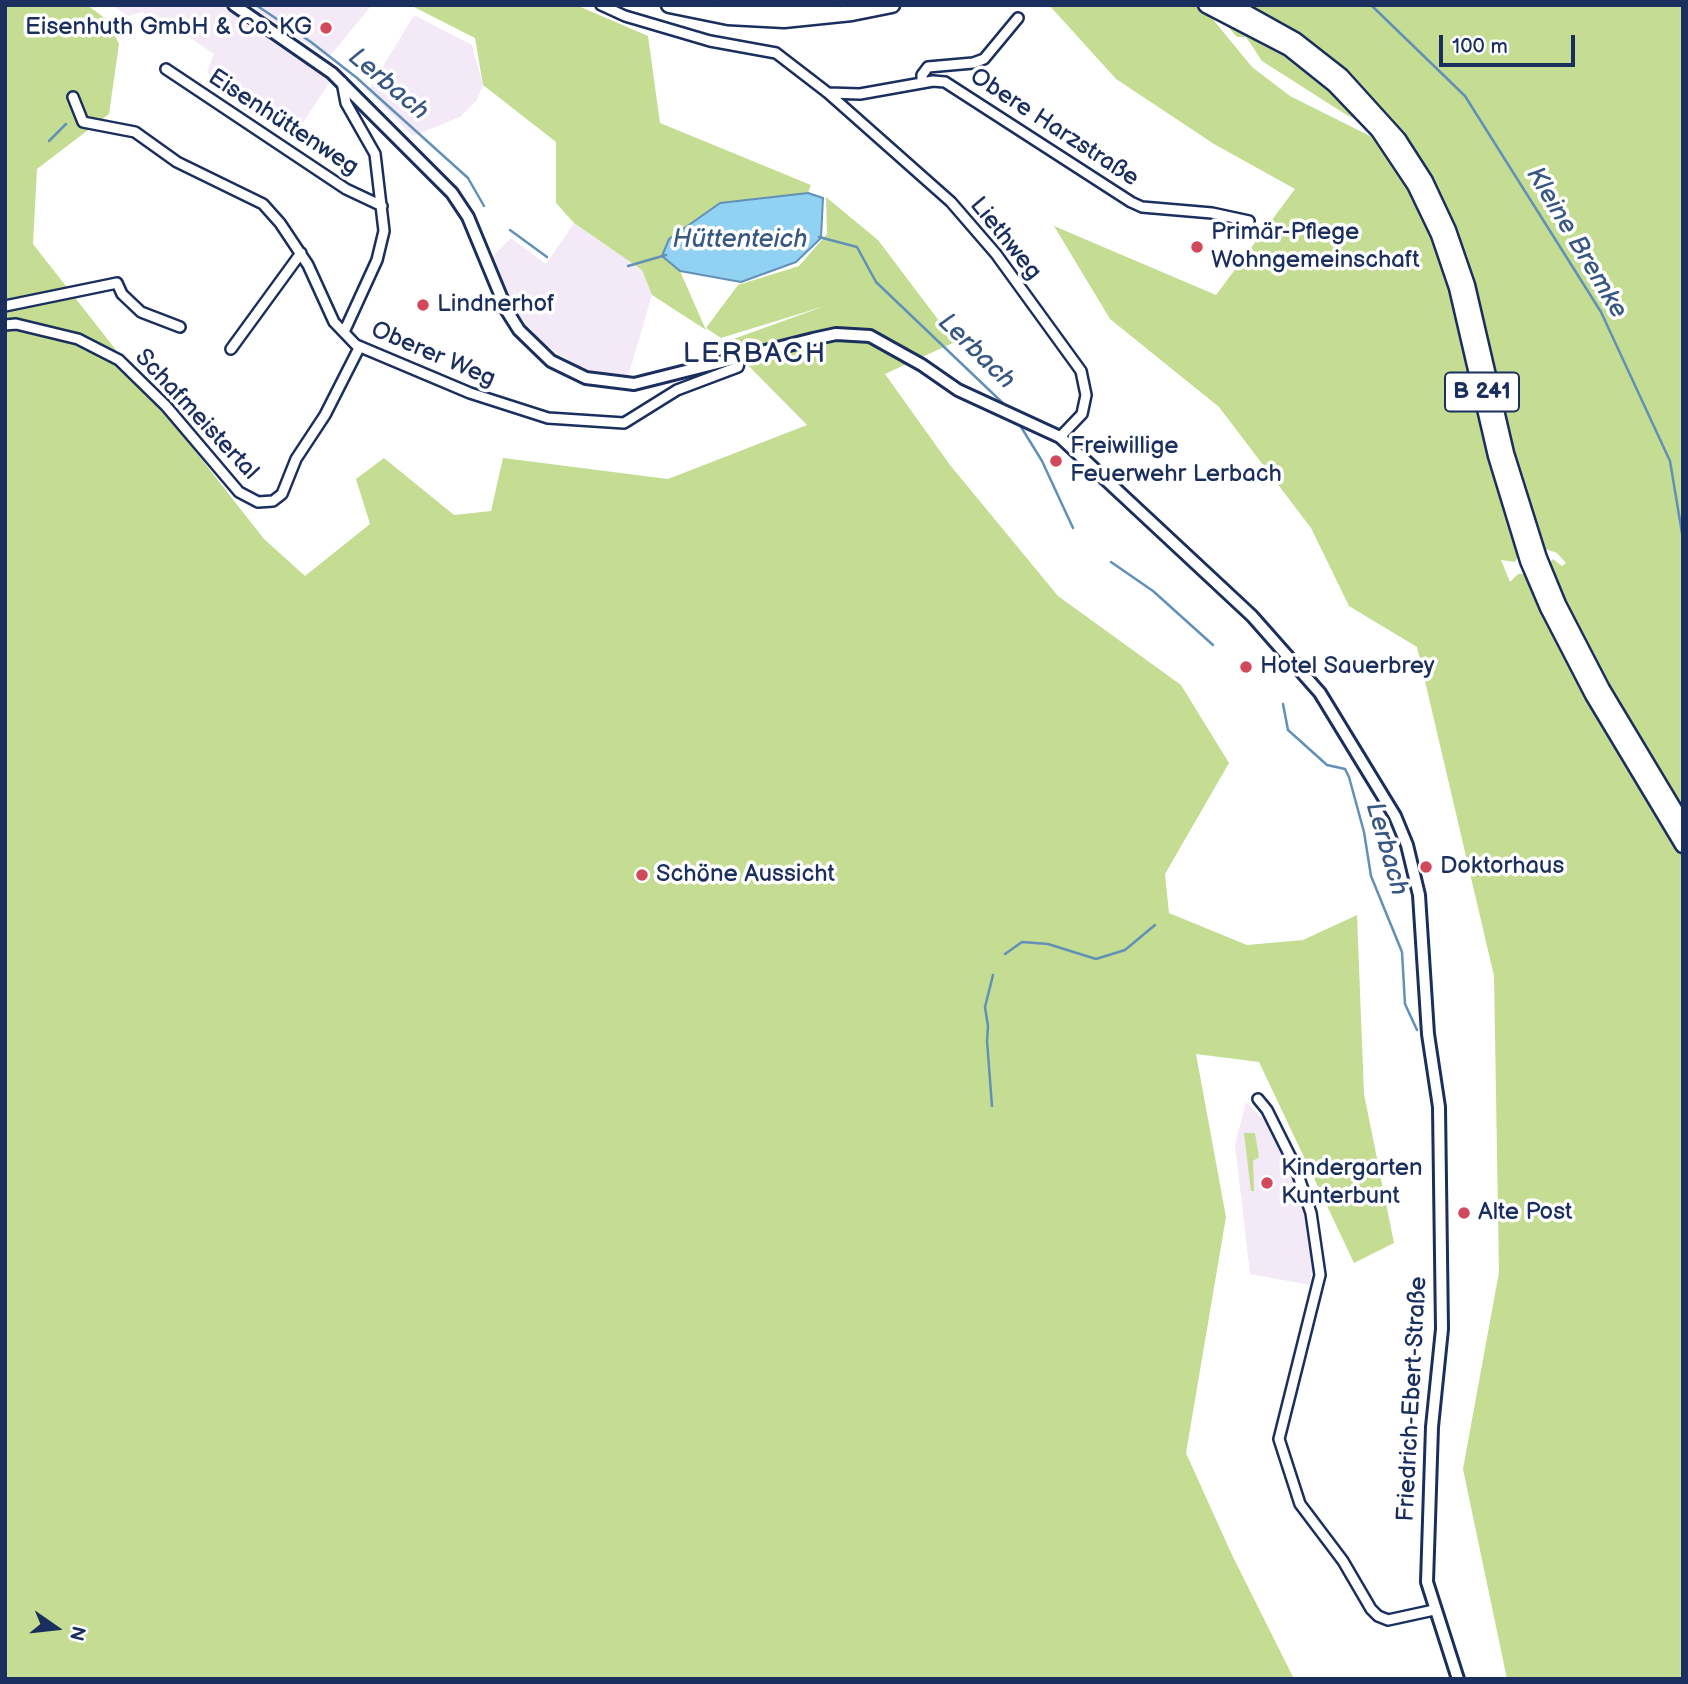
<!DOCTYPE html>
<meta charset="utf-8">
<style>
body{margin:0}
#map{position:relative;width:1688px;height:1684px;overflow:hidden;background:#fff;font-family:"Balsamiq Sans",sans-serif}
canvas{display:block}
.frame{position:absolute;inset:0;border:7px solid #1b2f5e;pointer-events:none}
.north{position:absolute;left:21px;top:1593px;width:70px;height:70px;-webkit-text-stroke:5px #fff;paint-order:stroke;rotate:104deg;font-size:19px;font-weight:700;line-height:28px;text-align:center;color:#1b2f5e}
.north::after{content:'';display:block;margin:auto;width:24px;height:32px;background:#1b2f5e;clip-path:polygon(50% 0,100% 100%,50% 72%,0 100%)}
.scale{position:absolute;left:1439px;top:35px;width:136px;height:32px;box-sizing:border-box;border:4px solid #1b2f5e;border-top:0;padding-left:9px;font-size:21px;line-height:24px;white-space:nowrap;color:#1b2f5e;-webkit-text-stroke:5px #fff;paint-order:stroke}
</style>
<div id="map">
<canvas width="1688" height="1684"></canvas>
<div class="frame"></div>
<div class="north">N</div>
<div class="scale">100 m</div>
</div>
<script>
const ctx = document.querySelector('canvas').getContext('2d');
ctx.lineJoin = 'round';
function fillPath(path, color) {
  ctx.fillStyle = color;
  ctx.fill(path, 'evenodd');
}
function poly(rows) {
  const path = new Path2D();
  for (const r of rows) {
    path.moveTo(r[0], r[1]);
    for (let i = 2; i < r.length; i += 2) path.lineTo(r[i], r[i + 1]);
  }
  return path;
}
function stroke(path, color, width, dash) {
  ctx.strokeStyle = color;
  ctx.lineWidth = width;
  ctx.lineCap = dash ? 'butt' : 'round';
  ctx.setLineDash(dash || []);
  ctx.stroke(path);
}
function drawText(font, color, halo, rows, align = 'center') {
  ctx.font = font + ' "Balsamiq Sans",sans-serif';
  ctx.lineWidth = 7;
  ctx.setLineDash([]);
  ctx.textBaseline = 'middle';
  ctx.strokeStyle = halo;
  ctx.fillStyle = color;
  for (const [text, x, y, turn = 0] of rows) {
    ctx.save();
    ctx.translate(x, y);
    ctx.rotate((+turn || 0) * Math.PI / 180);
    ctx.textAlign = isNaN(turn) ? turn : align;
    if (halo) ctx.strokeText(text, 0, 0);
    ctx.fillText(text, 0, 0);
    ctx.restore();
  }
}
fillPath(poly([
 [112,5,224,5,332,79,296,133,242,109,207,72,214,54,173,26,168,32,142,12,128,16],
 [249,5,372,5,328,58],
 [414,15,472,45,483,85,477,100,460,117,413,136,368,91],
 [574,223,642,270,652,295,628,377,583,369,542,343,515,310,492,257,511,238,546,264],
 [1246,1102,1269,1125,1289,1162,1303,1204,1313,1263,1310,1285,1250,1274,1235,1145]
]), '#f4eaf7');
fillPath(poly([
 [5,5,87,5,117,27,115,36,119,44,109,114,37,169,33,244,264,539,305,576,370,524,356,479,384,458,454,515,491,511,503,458,668,479,807,425,725,342,825,306,721,338,706,328,738,285,799,266,827,234,826,197,878,240,955,342,885,374,950,465,1058,596,1181,685,1229,763,1165,874,1169,913,1247,945,1303,940,1357,915,1364,1094,1394,1243,1354,1263,1259,1062,1196,1054,1226,1217,1186,1453,1232,1555,1294,1679,5,1679],
 [410,5,576,5,648,36,660,123,811,185,808,193,720,203,663,256,680,271,706,330,652,295,642,270,574,223,556,203,556,142,483,85,475,38],
 [1049,5,1196,7,1211,17,1252,67,1290,96,1380,141,1410,187,1445,265,1520,553,1515,562,1501,560,1510,582,1518,574,1528,574,1589,697,1683,854,1683,1679,1507,1679,1463,1469,1499,1272,1494,976,1417,647,1349,606,1311,528,1219,407,1110,319,1054,226,1216,295,1295,189,1214,144,1116,79],
 [1245,5,1683,5,1683,814,1607,686,1547,565,1553,559,1562,566,1566,563,1557,553,1540,547,1429,179],
 [1222,20,1265,39,1310,70,1367,125,1345,114,1262,61,1246,37,1237,37],
 [1244,1133,1255,1133,1259,1157,1253,1161,1254,1191,1251,1191]
]), '#c4dd93');
const water = poly([
 [808,193,823,198,821,238,796,262,741,282,680,271,662,256,669,239,720,203,808,193]
]);
fillPath(water, '#91d1f2');
stroke(water, '#6290b7', 2);
stroke(poly([
 [256,5,311,42,357,78,468,178,484,206],
 [1371,5,1465,96,1601,312,1670,461,1683,539],
 [49,141,66,124],
 [510,230,547,257],
 [819,237,857,247,876,282,1008,408],
 [628,266,666,255],
 [1018,422,1042,461,1073,528],
 [1111,562,1153,591,1213,645],
 [1283,704,1288,730,1327,765,1345,769,1349,777,1364,832,1371,876,1402,952,1405,1004,1417,1030],
 [1005,954,1022,942,1048,944,1096,959,1125,950,1155,925],
 [992,1106,987,1041,988,1026,985,1007,993,975]
]), '#6290b7', 2.5);
const minor = poly([
 [601,5,625,16,710,41,776,53,828,93,951,202,996,254,1081,371,1086,395,1082,414,1060,437],
 [166,69,346,189,382,206],
 [342,82,346,103,375,154,384,231,377,260,344,332],
 [922,82,922,75,928,67,973,63,984,59,1018,18],
 [828,93,860,94,933,81,945,82,1131,202,1142,207,1212,213,1249,221],
 [73,97,83,122,135,132,177,162,263,204,280,223,308,265,334,322,356,345,470,393,548,418,624,423,677,390,738,367,741,356],
 [5,306,117,283,122,294,141,312,180,327],
 [5,325,16,324,78,339,119,360,166,406,239,492,258,502,273,501,282,494,296,459,325,415,358,350],
 [231,349,301,253],
 [1258,1099,1267,1110,1295,1166,1311,1213,1320,1275,1279,1439,1300,1504,1343,1561,1371,1609,1378,1616,1388,1620,1434,1610]
]);
const tertiary = poly([
 [234,5,332,73,452,193,468,217,507,311,519,330,551,361,586,378,634,384,813,339,836,334,870,336,922,365,958,390,1060,437,1252,616,1320,693,1395,816,1407,845,1419,895,1428,1034,1439,1107,1442,1329,1432,1427,1427,1582,1458,1679]
]);
const primary = poly([
 [669,5,728,17,784,20,852,13,892,5],
 [721,5,783,9,833,5],
 [1206,5,1289,48,1334,84,1379,131,1415,185,1439,235,1457,288,1496,456,1528,561,1548,608,1593,695,1683,845],
 [1232,5,1295,40,1341,76,1398,139,1425,181,1448,230,1467,285,1506,453,1539,558,1558,604,1602,689,1683,824]
]);
stroke(minor, '#1b2f5e', 14);
stroke(tertiary, '#1b2f5e', 16);
stroke(primary, '#1b2f5e', 19);
stroke(minor, '#fff', 9);
stroke(tertiary, '#fff', 10);
stroke(primary, '#fff', 14);
for (const [x, y, r, color] of [
 [326,28,7,"#d1495b"],
 [1197,247,7,"#d1495b"],
 [423,305,7,"#d1495b"],
 [1056,461,7,"#d1495b"],
 [1246,667,7,"#d1495b"],
 [1426,867,7,"#d1495b"],
 [642,875,7,"#d1495b"],
 [1267,1183,7,"#d1495b"],
 [1464,1213,7,"#d1495b"]
]) {
  const dot = new Path2D();
  dot.arc(x, y, r, 0, 2 * Math.PI);
  ctx.fillStyle = color;
  ctx.fill(dot);
  stroke(dot, '#fff', 2.5);
}
for (const [x, y, w] of [
 [1482,392,74]
]) {
  const box = new Path2D();
  box.roundRect(x - w / 2, y - 19.5, w, 39, 5);
  ctx.fillStyle = '#fff';
  ctx.fill(box);
  stroke(box, '#1b2f5e', 2);
}
drawText('bold 23px', '#1b2f5e', null, [
 ["B 241",1482,392]
]);
drawText('24px', '#1b2f5e', '#fff', [
 ["Eisenhuth GmbH & Co. KG",312,28,"right"],
 ["Primär-Pflege",1211,233],
 ["Wohngemeinschaft",1211,261],
 ["Lindnerhof",437,305],
 ["Freiwillige",1070,447],
 ["Feuerwehr Lerbach",1070,475],
 ["Hotel Sauerbrey",1260,667],
 ["Doktorhaus",1440,867],
 ["Schöne Aussicht",656,875],
 ["Kindergarten",1281,1169],
 ["Kunterbunt",1281,1197],
 ["Alte Post",1478,1213]
], 'left');
drawText('24px', '#1b2f5e', '#fff', [
 ["Eisenhüttenweg",283,123,33],
 ["Obere Harzstraße",1054,128,33],
 ["Liethweg",1005,239,51],
 ["Oberer Weg",433,355,23],
 ["Schafmeistertal",196,415,47],
 ["Friedrich-Ebert-Straße",1413,1399,-87]
]);
drawText('italic 26px', '#385883', '#fff', [
 ["Lerbach",388,85,40],
 ["Hüttenteich",740,240],
 ["Kleine Bremke",1576,243,59],
 ["Lerbach",976,352,44],
 ["Lerbach",1386,849,74]
]);
ctx.letterSpacing = '2px';
drawText('28px', '#1b2f5e', '#fff', [
 ["LERBACH",755,355]
]);
ctx.letterSpacing = '0px';
</script>
